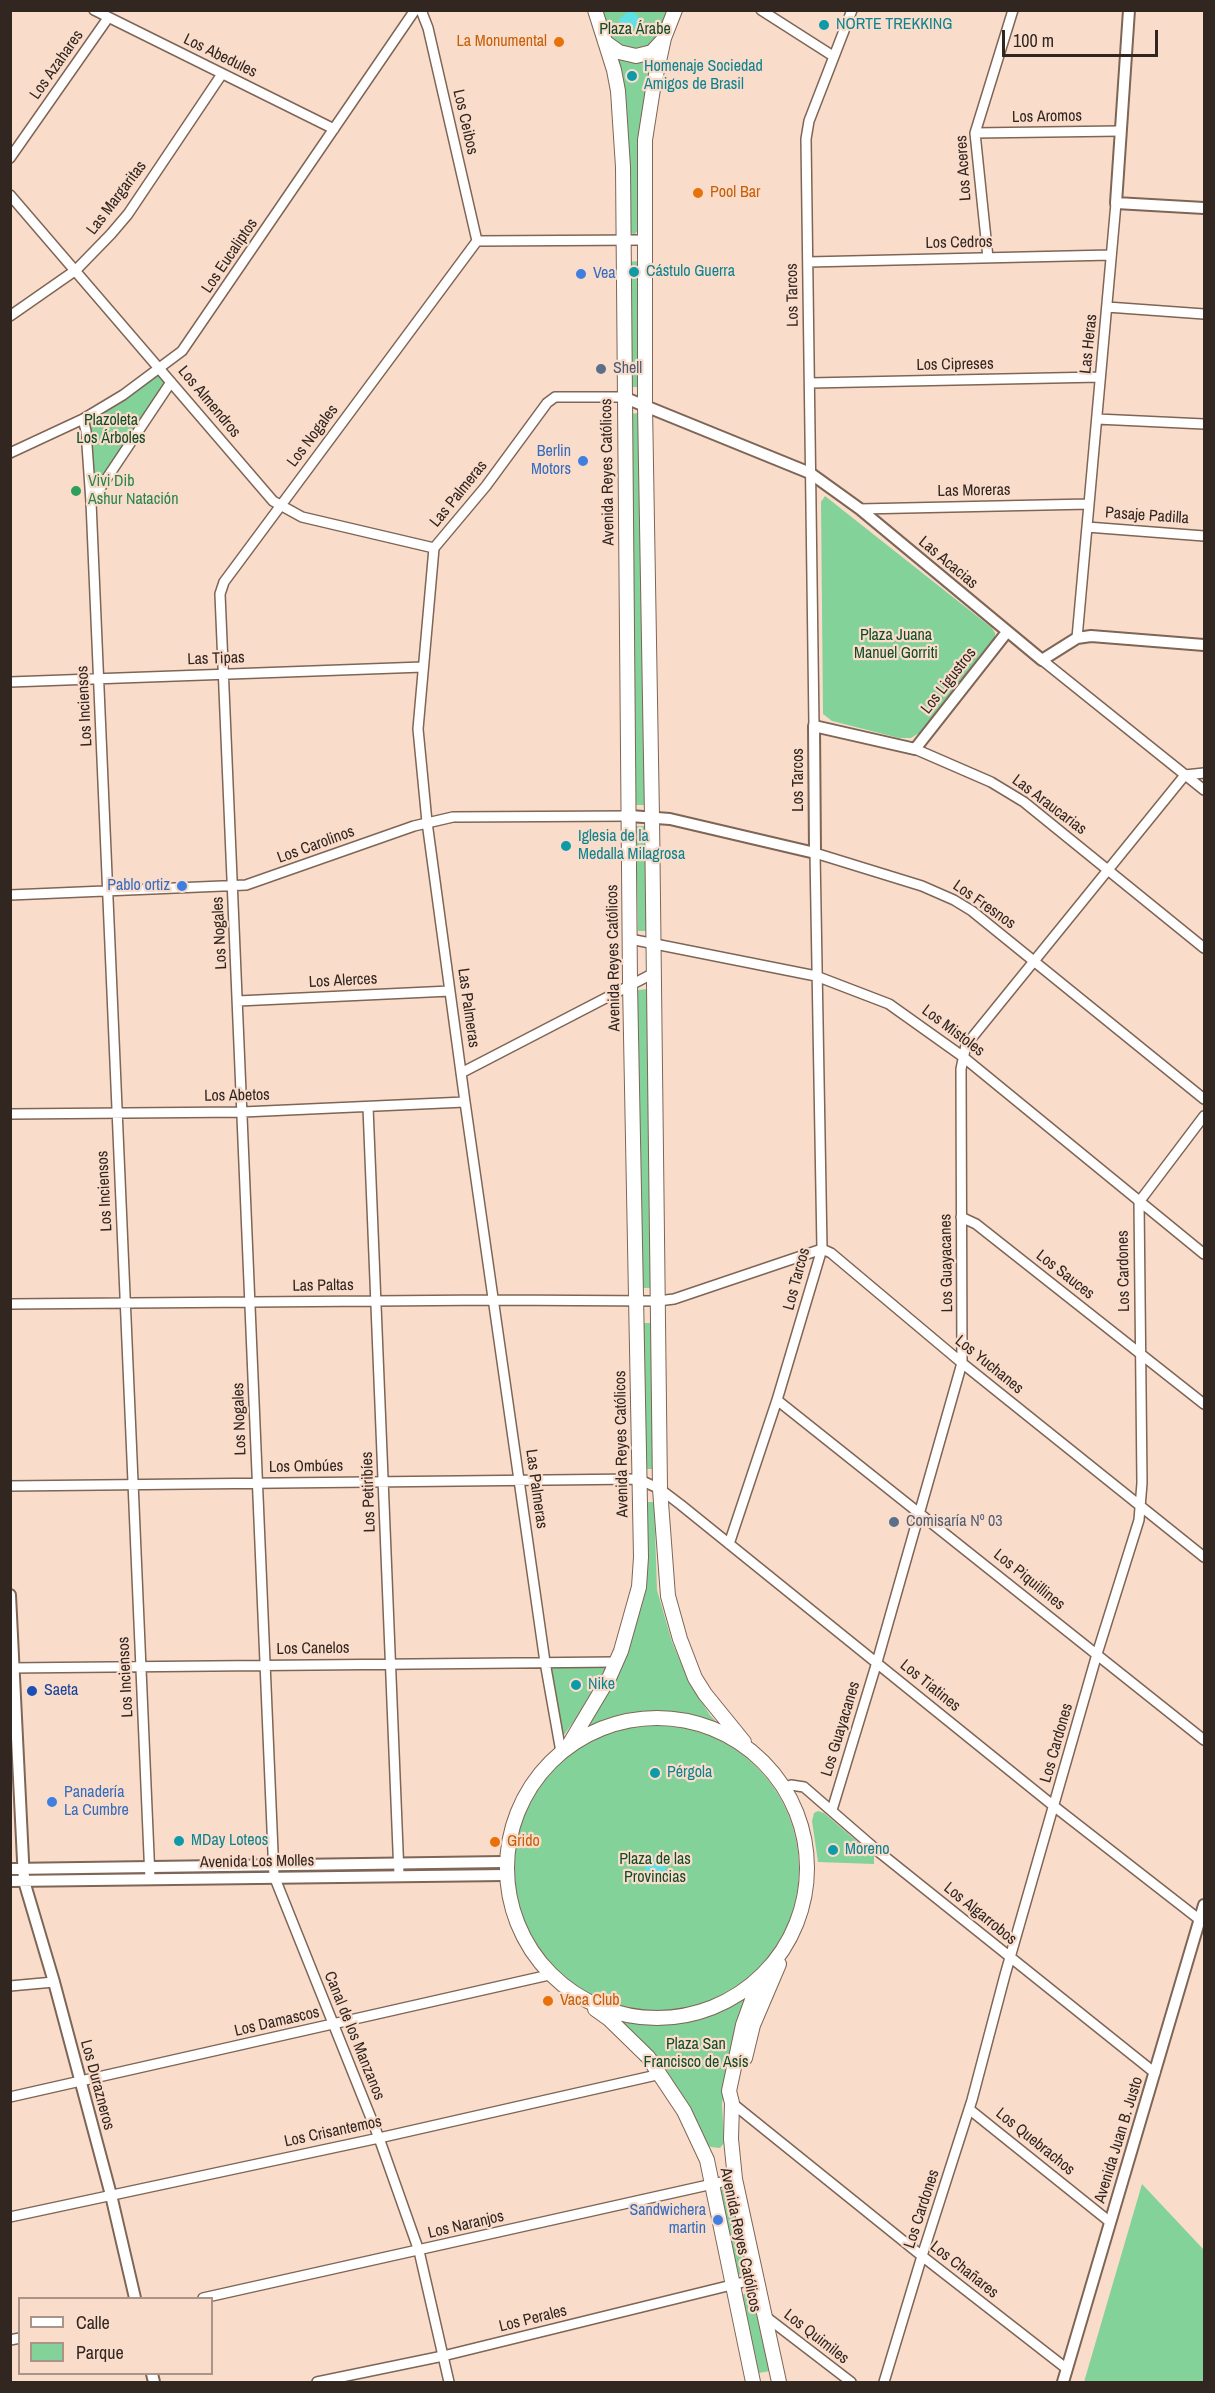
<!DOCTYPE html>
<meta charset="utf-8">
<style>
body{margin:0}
#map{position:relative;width:1215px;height:2393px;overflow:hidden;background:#fadccb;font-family:"Archivo Narrow",sans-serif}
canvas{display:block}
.frame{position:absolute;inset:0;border:12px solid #312620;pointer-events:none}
.legend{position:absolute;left:18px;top:2297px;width:195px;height:78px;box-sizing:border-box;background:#fadccb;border:2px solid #aa9387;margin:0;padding:8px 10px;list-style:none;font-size:18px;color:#312620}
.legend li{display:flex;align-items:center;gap:12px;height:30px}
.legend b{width:30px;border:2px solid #aa9387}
.scale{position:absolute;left:1002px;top:30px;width:156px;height:27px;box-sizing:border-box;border:3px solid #312620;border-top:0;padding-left:8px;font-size:18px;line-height:21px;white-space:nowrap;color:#312620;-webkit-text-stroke:4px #fadccb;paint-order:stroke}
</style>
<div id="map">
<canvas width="1215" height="2393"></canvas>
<div class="frame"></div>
<ul class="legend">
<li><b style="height:8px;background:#fff"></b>Calle</li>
<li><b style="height:16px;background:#83d299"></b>Parque</li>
</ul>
<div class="scale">100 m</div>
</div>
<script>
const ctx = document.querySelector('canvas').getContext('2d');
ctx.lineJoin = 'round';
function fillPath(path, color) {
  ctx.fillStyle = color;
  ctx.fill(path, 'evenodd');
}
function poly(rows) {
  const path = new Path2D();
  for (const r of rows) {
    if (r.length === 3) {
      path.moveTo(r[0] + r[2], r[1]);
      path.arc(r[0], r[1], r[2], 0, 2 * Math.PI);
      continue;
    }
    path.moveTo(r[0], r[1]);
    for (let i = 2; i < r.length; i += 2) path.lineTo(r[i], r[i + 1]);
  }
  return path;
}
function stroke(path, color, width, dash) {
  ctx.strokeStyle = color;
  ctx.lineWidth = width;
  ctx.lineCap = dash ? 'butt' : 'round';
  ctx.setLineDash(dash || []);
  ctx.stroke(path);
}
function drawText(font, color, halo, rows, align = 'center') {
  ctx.font = font + ' "Archivo Narrow",sans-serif';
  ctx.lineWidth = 4.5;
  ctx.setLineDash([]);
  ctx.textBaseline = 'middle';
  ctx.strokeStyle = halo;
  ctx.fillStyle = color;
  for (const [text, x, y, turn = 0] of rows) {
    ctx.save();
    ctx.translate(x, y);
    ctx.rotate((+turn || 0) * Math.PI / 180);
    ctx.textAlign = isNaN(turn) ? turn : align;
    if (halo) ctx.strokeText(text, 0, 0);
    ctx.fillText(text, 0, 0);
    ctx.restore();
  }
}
fillPath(poly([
 [600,11,671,11,660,37,652,45,631,49,625,48,610,38],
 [612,54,630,62,640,62,654,55,642,110,639,229,635,234,627,233],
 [641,261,642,387,626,387,625,262],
 [160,368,171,382,91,502,83,419],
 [640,413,648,805,636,805,627,414],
 [825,496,992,628,995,633,995,639,919,733,911,738,899,738,832,721,823,714,821,502],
 [636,826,647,826,649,931,638,931],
 [648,989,654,1288,642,1288,637,990],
 [642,1323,653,1323,655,1469,645,1469],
 [645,1502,654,1502,657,1590,672,1642,690,1684,710,1715,721,1727,664,1715,645,1715,609,1722,580,1735,644,1591,647,1570],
 [554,1666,603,1666,606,1669,587,1703,564,1735,561,1734,551,1669],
 [655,1869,144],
 [818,1811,824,1813,874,1856,874,1864,818,1862,812,1821,814,1813],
 [383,1868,383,1871,291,1872,291,1870],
 [748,1990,722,2103,724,2143,720,2148,711,2147,705,2144,650,2052,635,2034,613,2015,633,2021,651,2023,684,2020,714,2010],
 [1142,2184,1204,2250,1204,2382,1084,2382],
 [730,2188,748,2273,737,2275,719,2190],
 [751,2293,770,2371,759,2373,740,2295]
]), '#83d299');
fillPath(poly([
 [632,10,642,21,630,32,618,20,629,11],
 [655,1854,661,1862,670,1862,665,1869,670,1877,661,1877,656,1885,651,1877,642,1877,646,1870,642,1862,651,1862]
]), '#5ee0e5');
const minor = poly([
 [94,10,334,129],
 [421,10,428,28,477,241],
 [761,10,833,56],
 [975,133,1120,131],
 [10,158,108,18],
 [10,195,273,501,302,517,434,548],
 [988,258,975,133,1013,10],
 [808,262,1111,255],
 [1107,307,1204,314],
 [10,316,76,270,111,234,128,214,222,74],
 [810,383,1100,377],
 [83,419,86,431,91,502],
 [1097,419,1204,424],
 [10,453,83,419,123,395,182,351,415,10],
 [860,509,1089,504],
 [1087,527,1204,536],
 [1077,638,1116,203],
 [1042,660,1204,790],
 [10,682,423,667],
 [814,726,806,139,809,121,852,10],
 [915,749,991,782,1024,802,1204,948],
 [10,895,246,885,414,826,453,817,630,816],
 [630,939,816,976,889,1004,962,1056,1204,1254],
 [238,1001,450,991],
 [461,1073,654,973],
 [368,1107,399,1875],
 [10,1114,243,1112,465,1102],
 [961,1217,976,1224,1204,1404],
 [10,1304,494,1300,658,1301,674,1299,822,1249,831,1253,962,1363,1204,1557],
 [777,1400,1204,1740],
 [10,1486,638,1479,660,1489,681,1505,1055,1807,1200,1920],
 [729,1544,777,1400,822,1249,815,853,922,886,954,900,972,911,1204,1099],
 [10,1668,616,1662],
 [561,1752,545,1662,465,1102,427,822,418,729,434,548,486,486,547,403,555,397,623,397],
 [785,1788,791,1785,804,1787,879,1852,1155,2073],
 [832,1810,877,1662,962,1363,961,1069,966,1045,1185,775,1204,773],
 [150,1879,91,502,171,382],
 [10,1986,54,1982],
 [10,2097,549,1975],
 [732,2103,922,2256,1067,2369],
 [969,2109,1110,2222],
 [10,2217,379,2138,661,2074],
 [203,2298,735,2179],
 [765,2316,851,2382],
 [10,2340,20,2338],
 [317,2382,443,2356,756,2279],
 [449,2382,419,2251,379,2138,274,1876,220,594,224,582,477,241,645,240],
 [884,2382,922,2256,972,2100,1005,1975,1097,1654,1139,1520,1142,1483,1139,1202,1204,1116]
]);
const tertiary = poly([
 [1129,10,1116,203,1204,208],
 [623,397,810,473,860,509,1042,660,1077,638,1091,636,1204,645],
 [630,816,670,819,815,853,814,726,915,749,1007,632],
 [10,1595,24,1881,54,1982,111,2195,135,2298],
 [10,1869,504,1862],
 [10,1881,505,1875],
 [152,2374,154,2382],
 [1063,2382,1204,1905]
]);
const primary = poly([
 [675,10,664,38,653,89,645,140,645,406,652,817,660,1489,668,1596,680,1639,695,1678,705,1694,744,1742],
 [605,42,619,52,636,56,652,52,663,40],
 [657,1868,150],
 [567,1748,610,1676,621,1651,639,1587,641,1557,630,983,623,167,618,91,614,70,595,10],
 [760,1978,743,2025,729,2091,732,2103,731,2139,735,2179,779,2382],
 [595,2009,609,2019,648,2057,684,2111,707,2160,753,2382],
 [745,2058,753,2025,779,1964]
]);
stroke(minor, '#7e6555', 12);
stroke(tertiary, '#7e6555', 14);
stroke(primary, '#7e6555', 16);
stroke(minor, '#fff', 9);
stroke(tertiary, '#fff', 10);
stroke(primary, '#fff', 14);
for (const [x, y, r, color] of [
 [824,25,6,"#0f9aa8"],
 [559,42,6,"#e8710a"],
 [632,76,6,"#0f9aa8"],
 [698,193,6,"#e8710a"],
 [634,272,6,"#0f9aa8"],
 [581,274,6,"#3f7fe0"],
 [601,369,6,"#5c6f8a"],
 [583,461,6,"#3f7fe0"],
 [76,491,6,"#2e9e5b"],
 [566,846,6,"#0f9aa8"],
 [182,886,6,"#3f7fe0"],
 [894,1522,6,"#5c6f8a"],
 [576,1685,6,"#0f9aa8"],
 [32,1691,6,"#1a4fb4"],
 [655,1773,6,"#0f9aa8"],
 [52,1802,6,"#3f7fe0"],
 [179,1841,6,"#0f9aa8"],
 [495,1842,6,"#e8710a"],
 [833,1850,6,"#0f9aa8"],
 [548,2001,6,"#e8710a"],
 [718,2220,6,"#3f7fe0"]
]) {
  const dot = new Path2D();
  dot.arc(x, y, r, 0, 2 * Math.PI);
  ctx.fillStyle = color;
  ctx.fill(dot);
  stroke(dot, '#fadccb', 2);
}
drawText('16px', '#0d838f', '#fadccb', [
 ["NORTE TREKKING",836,25],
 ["Homenaje Sociedad",644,67],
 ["Amigos de Brasil",644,85],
 ["Cástulo Guerra",646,272],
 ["Iglesia de la",578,837],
 ["Medalla Milagrosa",578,855],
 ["Nike",588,1685],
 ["Pérgola",667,1773],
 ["MDay Loteos",191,1841],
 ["Moreno",845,1850]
], 'left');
drawText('16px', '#104c28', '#fadccb', [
 ["Plaza Árabe",635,30],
 ["Plazoleta",111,421],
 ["Los Árboles",111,439],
 ["Plaza Juana",896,636],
 ["Manuel Gorriti",896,654],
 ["Plaza de las",655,1860],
 ["Provincias",655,1878],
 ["Plaza San",696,2045],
 ["Francisco de Asís",696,2063]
]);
drawText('16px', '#c56008', '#fadccb', [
 ["La Monumental",547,42,"right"],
 ["Pool Bar",710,193],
 ["Grido",507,1842],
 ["Vaca Club",560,2001]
], 'left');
drawText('16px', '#312620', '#fadccb', [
 ["Los Abedules",220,56,26],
 ["Los Azahares",57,65,-55],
 ["Los Aromos",1047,117,-1],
 ["Los Ceibos",465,122,77],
 ["Los Aceres",964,168,-94],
 ["Las Margaritas",117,198,-53],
 ["Los Cedros",959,243,-1],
 ["Los Eucaliptos",230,256,-56],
 ["Los Tarcos",793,295,-91],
 ["Las Heras",1089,344,-84],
 ["Los Cipreses",955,365,-1],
 ["Los Almendros",209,402,50],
 ["Los Nogales",313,436,-53],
 ["Avenida Reyes Católicos",608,472,-91],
 ["Las Moreras",974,491,-1],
 ["Las Palmeras",459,494,-51],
 ["Pasaje Padilla",1147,516,4],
 ["Las Acacias",948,563,40],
 ["Las Tipas",216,659,-2],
 ["Los Ligustros",949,681,-52],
 ["Los Inciensos",85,706,-93],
 ["Los Tarcos",799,780,-90],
 ["Las Araucarias",1049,805,37],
 ["Los Carolinos",316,845,-20],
 ["Los Fresnos",984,905,35],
 ["Los Nogales",220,933,-93],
 ["Avenida Reyes Católicos",614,958,-91],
 ["Los Alerces",343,981,-3],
 ["Las Palmeras",468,1008,82],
 ["Los Mistoles",953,1031,37],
 ["Los Abetos",237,1096,-1],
 ["Los Inciensos",105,1191,-93],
 ["Los Guayacanes",947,1263,-91],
 ["Los Cardones",1124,1271,-91],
 ["Los Sauces",1065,1275,38],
 ["Los Tarcos",797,1279,-75],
 ["Las Paltas",323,1286,-1],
 ["Los Yuchanes",989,1365,39],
 ["Los Nogales",240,1419,-92],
 ["Avenida Reyes Católicos",622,1444,-91],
 ["Los Ombúes",306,1467,-1],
 ["Las Palmeras",536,1489,82],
 ["Los Petiribíes",369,1492,-92],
 ["Los Piquillines",1029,1580,39],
 ["Los Canelos",313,1649,-1],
 ["Los Inciensos",126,1677,-93],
 ["Los Tiatines",930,1686,39],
 ["Los Guayacanes",841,1729,-73],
 ["Los Cardones",1057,1743,-74],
 ["Avenida Los Molles",257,1862,-1],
 ["Los Algarrobos",980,1914,39],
 ["Los Damascos",277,2022,-13],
 ["Canal de los Manzanos",354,2036,68],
 ["Los Durazneros",97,2085,75],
 ["Los Crisantemos",333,2132,-12],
 ["Avenida Juan B. Justo",1119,2140,-73],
 ["Los Quebrachos",1035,2142,39],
 ["Los Cardones",922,2209,-72],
 ["Los Naranjos",466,2225,-13],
 ["Avenida Reyes Católicos",740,2240,78],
 ["Los Chañares",964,2270,38],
 ["Los Perales",533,2319,-14],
 ["Los Quimiles",816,2337,38]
]);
drawText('16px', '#366cbe', '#fadccb', [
 ["Vea",593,274,"left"],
 ["Berlin",571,452],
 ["Motors",571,470],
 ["Pablo ortiz",170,886],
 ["Panadería",64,1793,"left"],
 ["La Cumbre",64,1811,"left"],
 ["Sandwichera",706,2211],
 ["martin",706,2229]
], 'right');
drawText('16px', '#4e5e75', '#fadccb', [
 ["Shell",613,369],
 ["Comisaría Nº 03",906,1522]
], 'left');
drawText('16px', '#27864d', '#fadccb', [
 ["Vivi Dib",88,482],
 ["Ashur Natación",88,500]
], 'left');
drawText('16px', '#164399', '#fadccb', [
 ["Saeta",44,1691]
], 'left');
</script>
